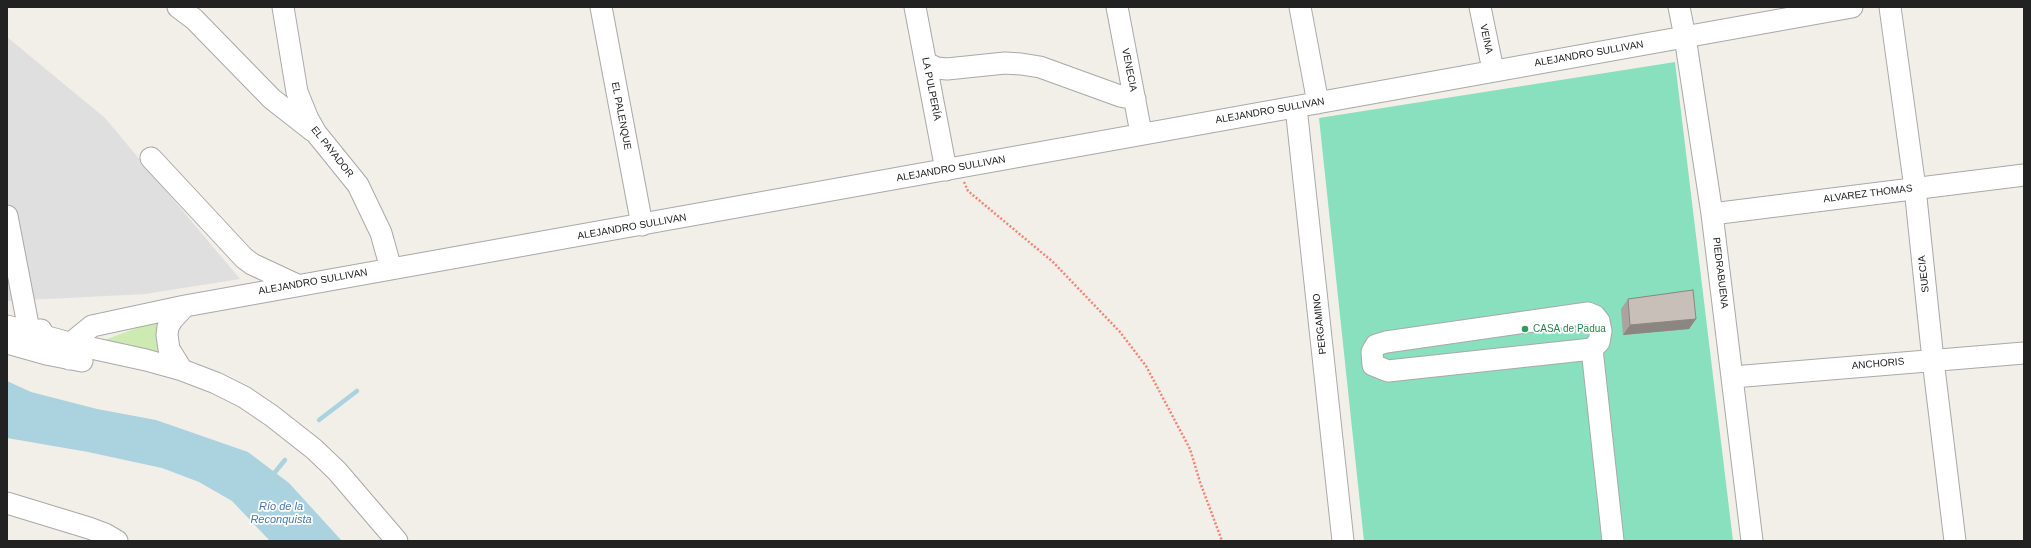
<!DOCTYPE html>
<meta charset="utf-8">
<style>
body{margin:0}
#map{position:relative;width:2031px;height:548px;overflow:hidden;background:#f2efe9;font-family:Arial,sans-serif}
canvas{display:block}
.frame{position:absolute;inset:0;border:8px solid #222;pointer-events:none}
</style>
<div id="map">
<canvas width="2031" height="548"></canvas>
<div class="frame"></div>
</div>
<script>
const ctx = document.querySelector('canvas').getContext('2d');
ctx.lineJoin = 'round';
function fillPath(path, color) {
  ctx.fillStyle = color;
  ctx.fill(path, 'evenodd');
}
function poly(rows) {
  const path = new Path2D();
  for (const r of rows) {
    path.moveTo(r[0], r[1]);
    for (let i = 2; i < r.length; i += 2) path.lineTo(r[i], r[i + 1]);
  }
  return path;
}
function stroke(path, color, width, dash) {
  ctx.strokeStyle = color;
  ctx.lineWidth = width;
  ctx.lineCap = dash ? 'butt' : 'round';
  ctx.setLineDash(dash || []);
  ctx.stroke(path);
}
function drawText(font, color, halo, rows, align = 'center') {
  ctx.font = font + ' Arial,sans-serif';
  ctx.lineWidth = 3.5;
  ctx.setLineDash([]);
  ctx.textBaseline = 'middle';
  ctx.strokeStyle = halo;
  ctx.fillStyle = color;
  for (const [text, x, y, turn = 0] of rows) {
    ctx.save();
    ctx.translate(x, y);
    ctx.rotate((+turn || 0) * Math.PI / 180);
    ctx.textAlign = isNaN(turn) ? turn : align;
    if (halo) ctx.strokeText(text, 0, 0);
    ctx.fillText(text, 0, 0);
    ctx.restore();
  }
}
fillPath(poly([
 [7,37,105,118,240,279,145,294,7,301]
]), '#e0dfdf');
fillPath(poly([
 [158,320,161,323,156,334,157,344,159,353,99,342]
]), '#cdebb0');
fillPath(poly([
 [1675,62,1733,541,1364,541,1319,118]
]), '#88e0be');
fillPath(poly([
 [7,381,31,392,97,409,156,420,248,452,289,483,342,541,270,541,232,501,199,482,162,468,88,452,7,438]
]), '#aad3df');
stroke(poly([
 [319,420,357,391],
 [271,477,285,460]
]), '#aad3df', 4.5);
const minor = poly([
 [178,7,194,19,272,99,313,131],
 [283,7,297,92,308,119,316,133,358,185,381,233,391,269],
 [601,7,642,225],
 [915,7,946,170],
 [1117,7,1141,133],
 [1300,7,1318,103],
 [1480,7,1493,70],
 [1679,7,1685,37,1712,214,1752,541],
 [1890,7,1915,188,1933,360,1955,541],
 [926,63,937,68,947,69,1005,63,1021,64,1040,67,1120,96,1135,99],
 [1296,107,1343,541],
 [151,158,244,258,252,264,297,285],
 [1712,214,2024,175],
 [7,216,29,330,41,330],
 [7,326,73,344,146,360,182,370,216,383,244,397,272,416,314,449,337,471,397,541],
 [7,343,46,354,82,361],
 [1592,349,1388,371,1373,365,1372,352,1376,345,1386,342,1588,313,1595,316,1599,321,1601,331,1599,342,1592,349,1613,541],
 [69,359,73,344,76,339,92,326,185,306,1852,7],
 [182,370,169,349,167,335,168,327,172,320,185,306],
 [1733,377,2024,353],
 [7,503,89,528,105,534,117,541]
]);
stroke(minor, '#a9a9a9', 23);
stroke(poly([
 [964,182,968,191,1053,262,1120,332,1146,366,1190,449,1200,482,1222,541]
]), '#fa8072', 2.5, [2, 2]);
stroke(minor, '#fff', 21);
fillPath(poly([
 [1628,299,1696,319,1689,329,1623,335,1621,309]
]), '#aba49e');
fillPath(poly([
 [1696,319,1689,329,1623,335,1630,325]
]), '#8b8681');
const building = poly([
 [1693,290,1696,319,1630,325,1628,299,1693,290]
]);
fillPath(building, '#c7bfb8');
stroke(building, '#8b8681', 1);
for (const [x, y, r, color] of [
 [1525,329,4,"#2e9e5b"]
]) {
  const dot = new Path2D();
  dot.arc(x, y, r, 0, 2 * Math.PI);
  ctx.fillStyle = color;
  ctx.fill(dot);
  stroke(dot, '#fff', 1.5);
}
drawText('10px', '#222', '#fff', [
 ["VEINA",1486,39,78],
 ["ALEJANDRO SULLIVAN",1589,54,-10],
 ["VENECIA",1129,70,79],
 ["LA PULPERÍA",931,89,79],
 ["ALEJANDRO SULLIVAN",1270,111,-10],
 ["EL PALENQUE",621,116,79],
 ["EL PAYADOR",332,152,52],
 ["ALEJANDRO SULLIVAN",951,169,-10],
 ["ALVAREZ THOMAS",1868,194,-7],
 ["ALEJANDRO SULLIVAN",632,227,-10],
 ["PIEDRABUENA",1720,273,83],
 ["SUECIA",1924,274,-96],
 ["ALEJANDRO SULLIVAN",313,282,-10],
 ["PERGAMINO",1320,324,-96],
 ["ANCHORIS",1878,364,-5]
]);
drawText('10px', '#27864d', '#fff', [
 ["CASA de Padua",1533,329]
], 'left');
drawText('italic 11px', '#4a7aab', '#fff', [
 ["Río de la",281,507],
 ["Reconquista",281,520]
]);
</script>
